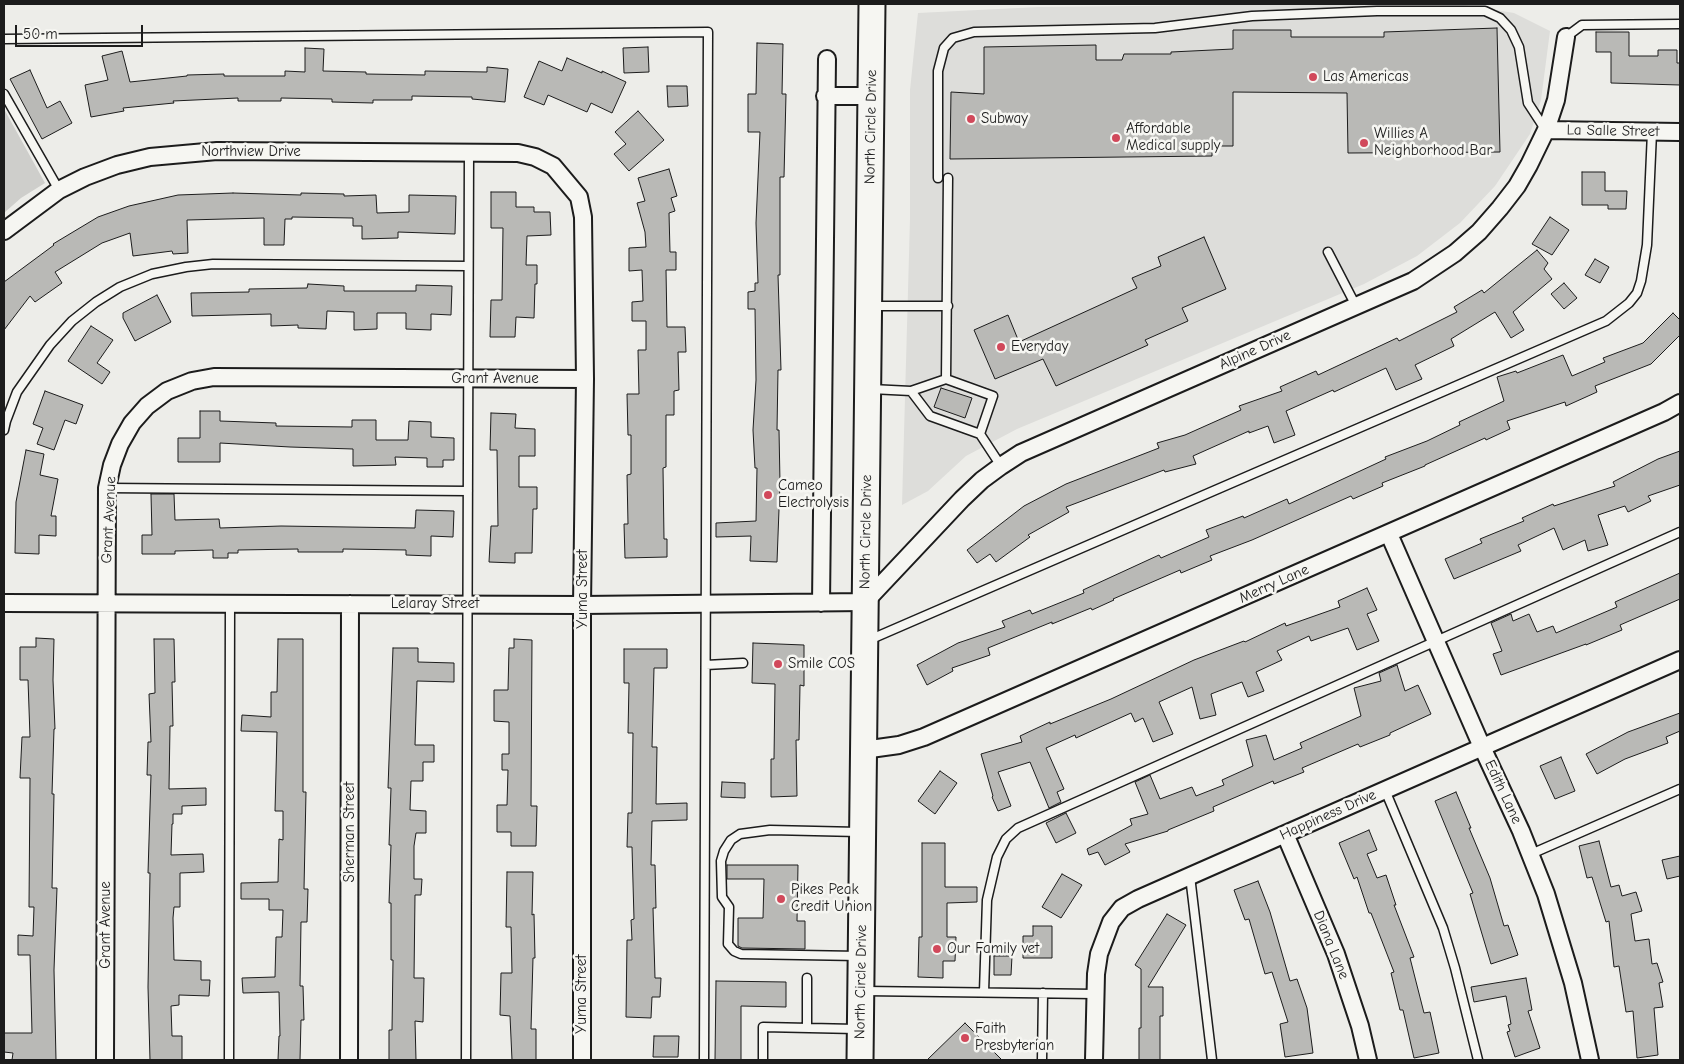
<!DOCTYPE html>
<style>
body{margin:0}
#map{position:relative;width:1684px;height:1064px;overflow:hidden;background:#edede9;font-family:"Comic Neue",sans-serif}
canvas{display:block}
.frame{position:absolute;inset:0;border:5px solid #1c1c1c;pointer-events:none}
.scale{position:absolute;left:15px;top:25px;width:128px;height:22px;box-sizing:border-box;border:2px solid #1c1c1c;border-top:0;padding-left:6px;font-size:15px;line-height:18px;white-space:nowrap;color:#1c1c1c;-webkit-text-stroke:4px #f6f6f2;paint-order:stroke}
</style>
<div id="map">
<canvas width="1684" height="1064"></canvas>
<div class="frame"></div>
<div class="scale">50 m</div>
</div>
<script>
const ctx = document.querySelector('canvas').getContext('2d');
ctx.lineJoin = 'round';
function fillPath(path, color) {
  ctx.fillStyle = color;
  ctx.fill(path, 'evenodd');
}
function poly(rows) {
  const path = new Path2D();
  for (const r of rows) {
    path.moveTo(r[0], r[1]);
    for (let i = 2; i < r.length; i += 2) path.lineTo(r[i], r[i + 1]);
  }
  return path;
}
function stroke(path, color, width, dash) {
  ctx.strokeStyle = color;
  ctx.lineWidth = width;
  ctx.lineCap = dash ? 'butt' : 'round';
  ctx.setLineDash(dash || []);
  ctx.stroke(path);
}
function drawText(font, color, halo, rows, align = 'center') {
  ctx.font = font + ' "Comic Neue",sans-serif';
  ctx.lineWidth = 5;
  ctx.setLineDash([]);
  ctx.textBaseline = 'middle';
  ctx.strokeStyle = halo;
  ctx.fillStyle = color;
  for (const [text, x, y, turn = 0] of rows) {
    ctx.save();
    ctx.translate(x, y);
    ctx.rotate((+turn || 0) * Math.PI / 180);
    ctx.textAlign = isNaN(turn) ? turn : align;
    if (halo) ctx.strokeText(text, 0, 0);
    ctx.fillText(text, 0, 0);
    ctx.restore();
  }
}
fillPath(poly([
 [1320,4,1458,4,1514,13,1550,31,1541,100,1530,134,1495,186,1460,223,1417,256,1364,284,1017,429,966,456,928,491,902,505,910,219,910,90,918,13,1038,7]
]), '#ddddda');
fillPath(poly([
 [4,109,45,183,21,198,4,213]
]), '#cececb');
const building = poly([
 [1497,28,1500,152,1348,153,1347,93,1233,92,1233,146,1212,146,1212,156,950,159,951,92,984,94,984,47,1096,45,1096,60,1122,60,1124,54,1171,54,1171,52,1233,49,1233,30,1291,30,1291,37,1384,37,1384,32,1497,28],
 [1596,32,1629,32,1629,56,1658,56,1658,50,1677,50,1677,63,1680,63,1680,85,1611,83,1611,52,1596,52,1596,32],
 [757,43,783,44,782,94,786,94,784,177,780,177,780,275,778,275,781,370,778,370,777,430,779,430,780,483,777,562,750,561,751,536,716,537,716,523,756,521,757,468,755,468,753,430,756,380,755,309,748,309,748,292,755,291,755,283,758,283,756,223,760,132,748,132,748,94,756,94,757,43],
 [648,47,649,72,624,73,623,48,648,47],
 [305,48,324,49,323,71,366,72,366,74,425,75,425,71,487,72,487,67,508,69,505,102,472,99,472,97,412,96,412,100,373,100,373,103,332,102,332,99,281,98,281,101,238,101,238,98,173,101,174,103,123,108,124,111,91,117,85,85,108,80,102,56,122,51,130,82,187,76,187,75,224,74,224,76,285,76,285,71,305,72,305,48],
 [567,58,602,73,602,71,626,82,612,113,591,103,587,112,548,95,544,105,524,97,539,61,562,71,567,58],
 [30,70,47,108,60,101,72,123,42,139,10,79,30,70],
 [667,86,687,86,688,106,668,107,667,86],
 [638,111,664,140,629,171,614,154,626,144,615,132,638,111],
 [669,169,677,196,671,198,675,211,669,213,670,252,676,252,676,270,666,270,667,327,685,327,686,352,678,352,679,390,674,391,674,415,666,415,666,467,663,468,664,539,667,539,667,557,625,558,624,524,628,524,627,475,631,474,631,435,628,435,627,394,639,394,638,350,646,350,646,321,632,321,632,302,643,301,642,270,629,271,629,248,646,247,645,232,637,203,645,201,638,178,669,169],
 [1582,172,1605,172,1605,191,1627,191,1626,209,1608,209,1608,205,1582,205,1582,172],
 [491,192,516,192,516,207,534,207,534,212,550,212,551,235,527,236,526,265,537,265,537,284,535,284,534,318,516,317,515,337,490,337,491,300,502,300,503,228,491,228,491,192],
 [233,193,301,195,301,193,344,194,344,196,376,195,377,213,409,212,409,195,456,196,455,234,398,232,398,238,362,239,362,226,353,226,353,218,292,217,292,219,285,219,284,245,264,245,264,218,187,220,188,253,173,254,172,251,133,256,130,233,102,243,55,272,62,283,35,302,30,296,4,330,4,282,54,245,53,244,98,217,129,206,178,195,233,193],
 [1550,217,1569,230,1552,255,1532,244,1550,217],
 [1204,237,1226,289,1182,308,1188,321,1145,340,1148,345,1056,386,1043,359,995,379,974,330,1008,315,1019,342,1137,288,1132,278,1161,266,1158,257,1204,237],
 [1537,250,1548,263,1544,269,1552,279,1513,312,1524,330,1511,338,1495,312,1451,339,1454,346,1415,365,1422,379,1396,390,1386,368,1334,392,1333,390,1286,411,1295,435,1274,443,1268,426,1249,433,1249,431,1193,456,1196,464,1165,472,1164,470,1066,507,1069,512,1028,535,1030,537,996,562,990,554,977,563,967,550,1024,506,1066,484,1159,448,1157,443,1185,435,1241,410,1239,406,1282,391,1280,387,1316,371,1318,375,1397,338,1399,341,1457,312,1454,307,1482,290,1484,293,1537,250],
 [1595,259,1609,267,1600,283,1585,275,1595,259],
 [1564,283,1577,298,1564,309,1551,294,1564,283],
 [308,284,344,286,344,291,416,291,416,285,452,286,451,315,431,314,431,330,406,329,406,313,377,313,377,329,354,330,354,312,327,311,326,329,298,328,298,325,271,326,271,314,192,316,191,293,249,292,249,289,307,288,308,284],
 [157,295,171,322,135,341,123,318,123,313,157,295],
 [1673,313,1680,320,1680,335,1651,364,1595,386,1597,392,1566,406,1565,402,1507,421,1510,429,1486,440,1485,438,1425,465,1425,466,1382,483,1383,486,1353,499,1351,496,1252,540,1210,556,1212,560,1181,573,1180,570,1113,599,1114,600,1092,610,1091,608,1052,624,1052,622,988,648,990,655,952,668,953,671,927,685,917,665,958,643,1005,627,1002,621,1030,610,1032,614,1084,593,1083,590,1159,555,1161,558,1209,537,1206,530,1243,516,1244,518,1287,499,1289,504,1386,459,1385,457,1427,441,1460,425,1459,422,1504,401,1497,377,1516,371,1517,373,1563,355,1572,376,1605,362,1603,358,1643,343,1673,313],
 [91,326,113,340,97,363,110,372,102,384,68,361,91,326],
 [941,388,972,398,965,418,934,407,941,388],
 [45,391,83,405,76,424,65,420,54,450,37,444,43,428,33,424,45,391],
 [200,411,220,411,220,421,276,423,276,426,352,427,352,420,376,420,376,440,408,440,409,421,431,422,431,437,454,438,454,460,443,460,443,467,427,467,427,458,395,457,396,465,353,466,353,449,290,447,220,443,220,462,178,462,178,438,200,438,200,411],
 [491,413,516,414,515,428,535,429,535,456,519,456,519,487,537,487,537,509,533,509,532,553,515,553,515,563,489,562,491,526,498,526,497,450,490,450,491,413],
 [26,450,44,454,40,475,58,479,51,516,56,516,56,536,39,535,39,554,15,553,16,502,26,450],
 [1680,451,1680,485,1648,496,1651,501,1628,512,1625,506,1598,515,1608,545,1588,551,1585,540,1563,550,1554,528,1518,545,1521,551,1454,579,1445,559,1482,543,1480,539,1524,521,1522,518,1553,504,1554,506,1615,486,1613,482,1658,459,1680,451],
 [151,494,174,494,175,520,219,519,220,528,281,526,415,528,416,510,454,511,453,537,431,536,431,556,406,555,406,550,343,549,343,552,298,552,298,549,238,550,238,553,228,553,228,558,213,558,213,550,175,551,175,554,142,554,142,535,152,535,151,494],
 [1680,573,1680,599,1620,625,1622,630,1586,645,1586,644,1501,675,1493,654,1502,651,1491,623,1511,614,1513,621,1529,614,1537,632,1553,626,1556,633,1617,607,1615,602,1680,573],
 [1367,588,1377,610,1367,614,1379,641,1357,650,1348,628,1311,641,1309,636,1277,651,1282,660,1256,672,1264,691,1248,697,1242,682,1211,694,1216,715,1200,719,1192,687,1159,702,1173,734,1153,742,1143,718,1135,722,1131,713,1076,738,1075,735,1046,748,1064,789,1057,792,1061,802,1049,808,1030,762,998,772,1011,806,998,811,992,797,993,796,981,754,1022,742,1020,736,1050,722,1050,724,1111,699,1194,660,1244,641,1245,642,1285,623,1286,626,1340,607,1338,601,1367,588],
 [36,638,54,639,53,680,55,729,54,729,52,794,54,794,52,888,57,888,54,970,56,1060,12,1060,13,1053,4,1052,4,1033,32,1033,30,955,18,955,18,935,33,936,34,907,29,907,30,778,20,778,22,737,30,737,28,680,20,680,20,647,36,647,36,638],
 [154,639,174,639,175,682,172,682,173,726,170,726,169,789,206,788,206,805,182,806,182,814,173,814,173,824,172,824,171,855,203,854,204,872,180,873,180,907,174,907,173,918,174,960,201,961,201,980,210,980,209,996,179,995,179,1005,171,1006,172,1036,182,1036,182,1060,150,1060,148,987,150,873,148,873,151,775,147,775,148,742,151,742,149,694,155,693,154,639],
 [278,639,303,639,303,792,306,792,304,889,308,889,307,922,301,922,300,986,303,986,304,1020,301,1020,300,1060,278,1060,279,1036,280,1036,279,992,243,993,242,978,275,977,276,937,282,937,283,910,269,910,269,899,241,899,241,883,278,882,279,839,283,840,283,811,275,811,277,732,241,731,242,715,271,717,271,692,277,692,278,639],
 [514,639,532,640,531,806,537,806,536,846,511,846,511,832,497,832,497,805,507,805,508,770,502,770,502,754,509,754,509,722,494,721,494,690,508,690,509,648,514,648,514,639],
 [753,643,804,645,804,686,800,685,799,740,796,740,797,796,771,797,771,759,774,759,775,684,752,683,753,643],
 [393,648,418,648,418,662,454,663,454,682,417,681,415,745,434,745,434,762,423,762,423,781,411,781,410,810,426,811,426,833,416,833,414,846,414,879,422,879,421,895,415,895,414,978,424,978,423,1022,415,1021,416,1060,389,1060,389,1030,392,1030,393,960,391,960,391,903,389,903,391,845,389,845,391,788,388,788,393,648],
 [624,649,667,649,667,668,654,668,652,747,657,747,656,804,687,803,687,820,652,821,651,865,655,865,656,908,653,908,655,978,661,978,660,997,652,997,651,1018,626,1017,627,940,632,940,631,920,634,919,632,847,627,847,628,813,632,813,633,733,628,733,629,683,624,683,624,649],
 [1397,665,1405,691,1418,685,1431,714,1390,733,1390,735,1360,747,1358,744,1302,768,1304,772,1274,784,1273,781,1213,807,1214,811,1168,830,1168,831,1125,844,1130,852,1105,865,1098,852,1089,855,1087,849,1132,825,1130,819,1148,814,1135,782,1150,775,1160,799,1192,787,1196,796,1224,785,1222,780,1253,766,1246,740,1266,735,1274,760,1302,748,1300,743,1361,716,1354,688,1381,681,1379,673,1397,665],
 [1680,713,1680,731,1666,737,1668,743,1625,759,1597,774,1586,754,1628,732,1680,713],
 [1561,757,1575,791,1555,799,1540,766,1561,757],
 [940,771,957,783,935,814,918,801,940,771],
 [722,782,745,783,745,798,721,797,722,782],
 [1456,792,1471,828,1469,828,1490,878,1504,926,1508,925,1518,955,1491,964,1470,894,1473,893,1435,801,1456,792],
 [1066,813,1076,833,1056,843,1046,823,1066,813],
 [1369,830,1377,850,1367,854,1377,878,1386,875,1396,905,1394,905,1414,957,1410,958,1424,1013,1430,1012,1439,1053,1414,1058,1403,1010,1400,1010,1391,973,1394,972,1371,913,1369,913,1357,877,1354,879,1339,843,1369,830],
 [1599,841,1611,887,1619,885,1622,896,1636,892,1642,911,1631,914,1635,941,1649,939,1652,964,1657,963,1663,982,1659,983,1663,1007,1654,1008,1658,1055,1637,1058,1633,1011,1626,1012,1619,966,1614,967,1609,921,1606,922,1592,877,1587,878,1579,846,1599,841],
 [922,843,945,843,945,887,977,887,977,902,947,903,947,937,956,937,955,961,943,961,943,978,918,977,919,937,922,937,922,843],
 [1680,856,1680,876,1667,879,1662,860,1680,856],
 [727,865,798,865,797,921,805,921,805,949,742,948,738,946,738,918,763,918,764,879,727,879,727,865],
 [507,872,533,872,532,915,534,914,535,958,533,958,531,1029,536,1029,536,1060,512,1060,510,1016,500,1015,501,973,512,973,511,927,506,927,507,872],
 [1062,874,1082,885,1061,918,1042,907,1062,874],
 [1258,881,1270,912,1290,981,1297,979,1307,1008,1313,1053,1285,1057,1280,1024,1288,1022,1272,972,1265,974,1249,919,1245,920,1234,890,1258,881],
 [1167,914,1186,925,1148,987,1163,987,1163,1016,1160,1016,1160,1060,1139,1060,1139,1028,1141,1028,1141,969,1135,965,1167,914],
 [1033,926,1052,926,1052,958,1023,958,1023,936,1033,936,1033,926],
 [994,956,1012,956,1011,975,994,975,994,956],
 [1526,978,1532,1010,1528,1011,1540,1048,1515,1057,1507,1032,1510,1031,1508,1025,1511,1024,1506,996,1474,1002,1471,987,1526,978],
 [716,981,786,982,786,1007,741,1006,741,1060,715,1060,716,981],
 [965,1023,1002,1060,927,1060,965,1023],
 [654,1036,679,1036,678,1057,653,1057,654,1036]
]);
fillPath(building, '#b9b9b6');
stroke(building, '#1c1c1c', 1);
const lane = poly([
 [1566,37,1582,25,1680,24],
 [4,39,708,32,704,1060],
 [4,94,59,190],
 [938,178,938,71,944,48,953,38,974,32,1155,28,1252,16,1377,11,1485,11,1500,18,1511,30,1519,47,1528,103,1545,129],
 [1328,252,1356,306],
 [871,306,948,306],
 [946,379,993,396,980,434],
 [871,389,911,391,946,379,948,178],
 [911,391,930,416,980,434,1001,466],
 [4,430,6,421,17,392,50,345,72,321,96,302,120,287,152,274,186,267,213,264,468,266],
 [107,488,468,491],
 [869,640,1606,321,1629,303,1637,293,1641,281,1647,245,1652,132],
 [706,665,743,663],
 [1385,790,1443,928,1455,968,1478,1060],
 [1531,854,1680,789],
 [1190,876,1212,1060],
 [859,956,741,954,734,951,728,944,729,907,722,897,721,861,724,851,731,840,740,834,770,830,859,832],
 [807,978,807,1028],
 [865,991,1095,994],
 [984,992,987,900,997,857,1006,839,1018,828,1680,532],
 [229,1060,230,604],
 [466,1060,469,153],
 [763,1060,763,1027,856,1029],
 [1042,1060,1043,993]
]);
const street = poly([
 [825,96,871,96],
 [1546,130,1680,132],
 [4,231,59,190,85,177,117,165,150,157,217,151,518,153,535,157,553,166,579,197,583,217,585,379,582,605,582,1060],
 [1389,534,1482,747,1521,831,1546,894,1573,983,1590,1060],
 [4,603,582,605,865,602,962,499,982,480,1001,466,1021,453,1413,281,1455,253,1479,232,1500,208,1517,186,1529,165,1546,130,1556,100,1566,37],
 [821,603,827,59],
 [863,750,899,745,924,737,1664,412,1680,403],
 [1285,834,1336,954,1360,1026,1368,1060],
 [105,1060,107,488,112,465,120,444,132,423,147,406,167,391,192,381,214,377,585,379],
 [349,1060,350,604],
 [1094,1060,1096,974,1099,954,1111,922,1122,908,1138,899,1190,876,1680,660]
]);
const primary = poly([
 [860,1060,872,4]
]);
stroke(lane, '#1c1c1c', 11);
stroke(street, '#1c1c1c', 20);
stroke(primary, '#1c1c1c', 29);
stroke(lane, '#f6f6f2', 8);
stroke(street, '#f6f6f2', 16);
stroke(primary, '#f6f6f2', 25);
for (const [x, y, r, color] of [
 [1313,77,5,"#d1495b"],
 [971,119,5,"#d1495b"],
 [1116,138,5,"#d1495b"],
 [1364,143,5,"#d1495b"],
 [1001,347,5,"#d1495b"],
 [768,495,5,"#d1495b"],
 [778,664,5,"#d1495b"],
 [781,899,5,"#d1495b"],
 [937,949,5,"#d1495b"],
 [965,1038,5,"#d1495b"]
]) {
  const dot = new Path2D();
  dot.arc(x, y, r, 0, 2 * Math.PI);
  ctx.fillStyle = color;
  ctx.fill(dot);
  stroke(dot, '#f6f6f2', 2);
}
drawText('15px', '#1c1c1c', '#f6f6f2', [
 ["Las Americas",1323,77],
 ["Subway",981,119],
 ["Affordable",1126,129],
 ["Medical supply",1126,146],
 ["Willies A",1374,134],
 ["Neighborhood Bar",1374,151],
 ["Everyday",1011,347],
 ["Cameo",778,486],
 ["Electrolysis",778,503],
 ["Smile COS",788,664],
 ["Pikes Peak",791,890],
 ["Credit Union",791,907],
 ["Our Family vet",947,949],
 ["Faith",975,1029],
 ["Presbyterian",975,1046]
], 'left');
drawText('15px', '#1c1c1c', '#f6f6f2', [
 ["North Circle Drive",871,127,-89],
 ["La Salle Street",1613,131,1],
 ["Northview Drive",251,152],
 ["Alpine Drive",1255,350,-24],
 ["Grant Avenue",495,379],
 ["Grant Avenue",109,520,-87],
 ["North Circle Drive",866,532,-89],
 ["Merry Lane",1274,584,-24],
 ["Yuma Street",583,589,-90],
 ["Lelaray Street",435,604],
 ["Edith Lane",1503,792,65],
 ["Happiness Drive",1328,815,-24],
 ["Sherman Street",350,832,-90],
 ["Grant Avenue",106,925,-90],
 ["Diana Lane",1331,945,68],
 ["North Circle Drive",861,982,-89],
 ["Yuma Street",582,994,-90]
]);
</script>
